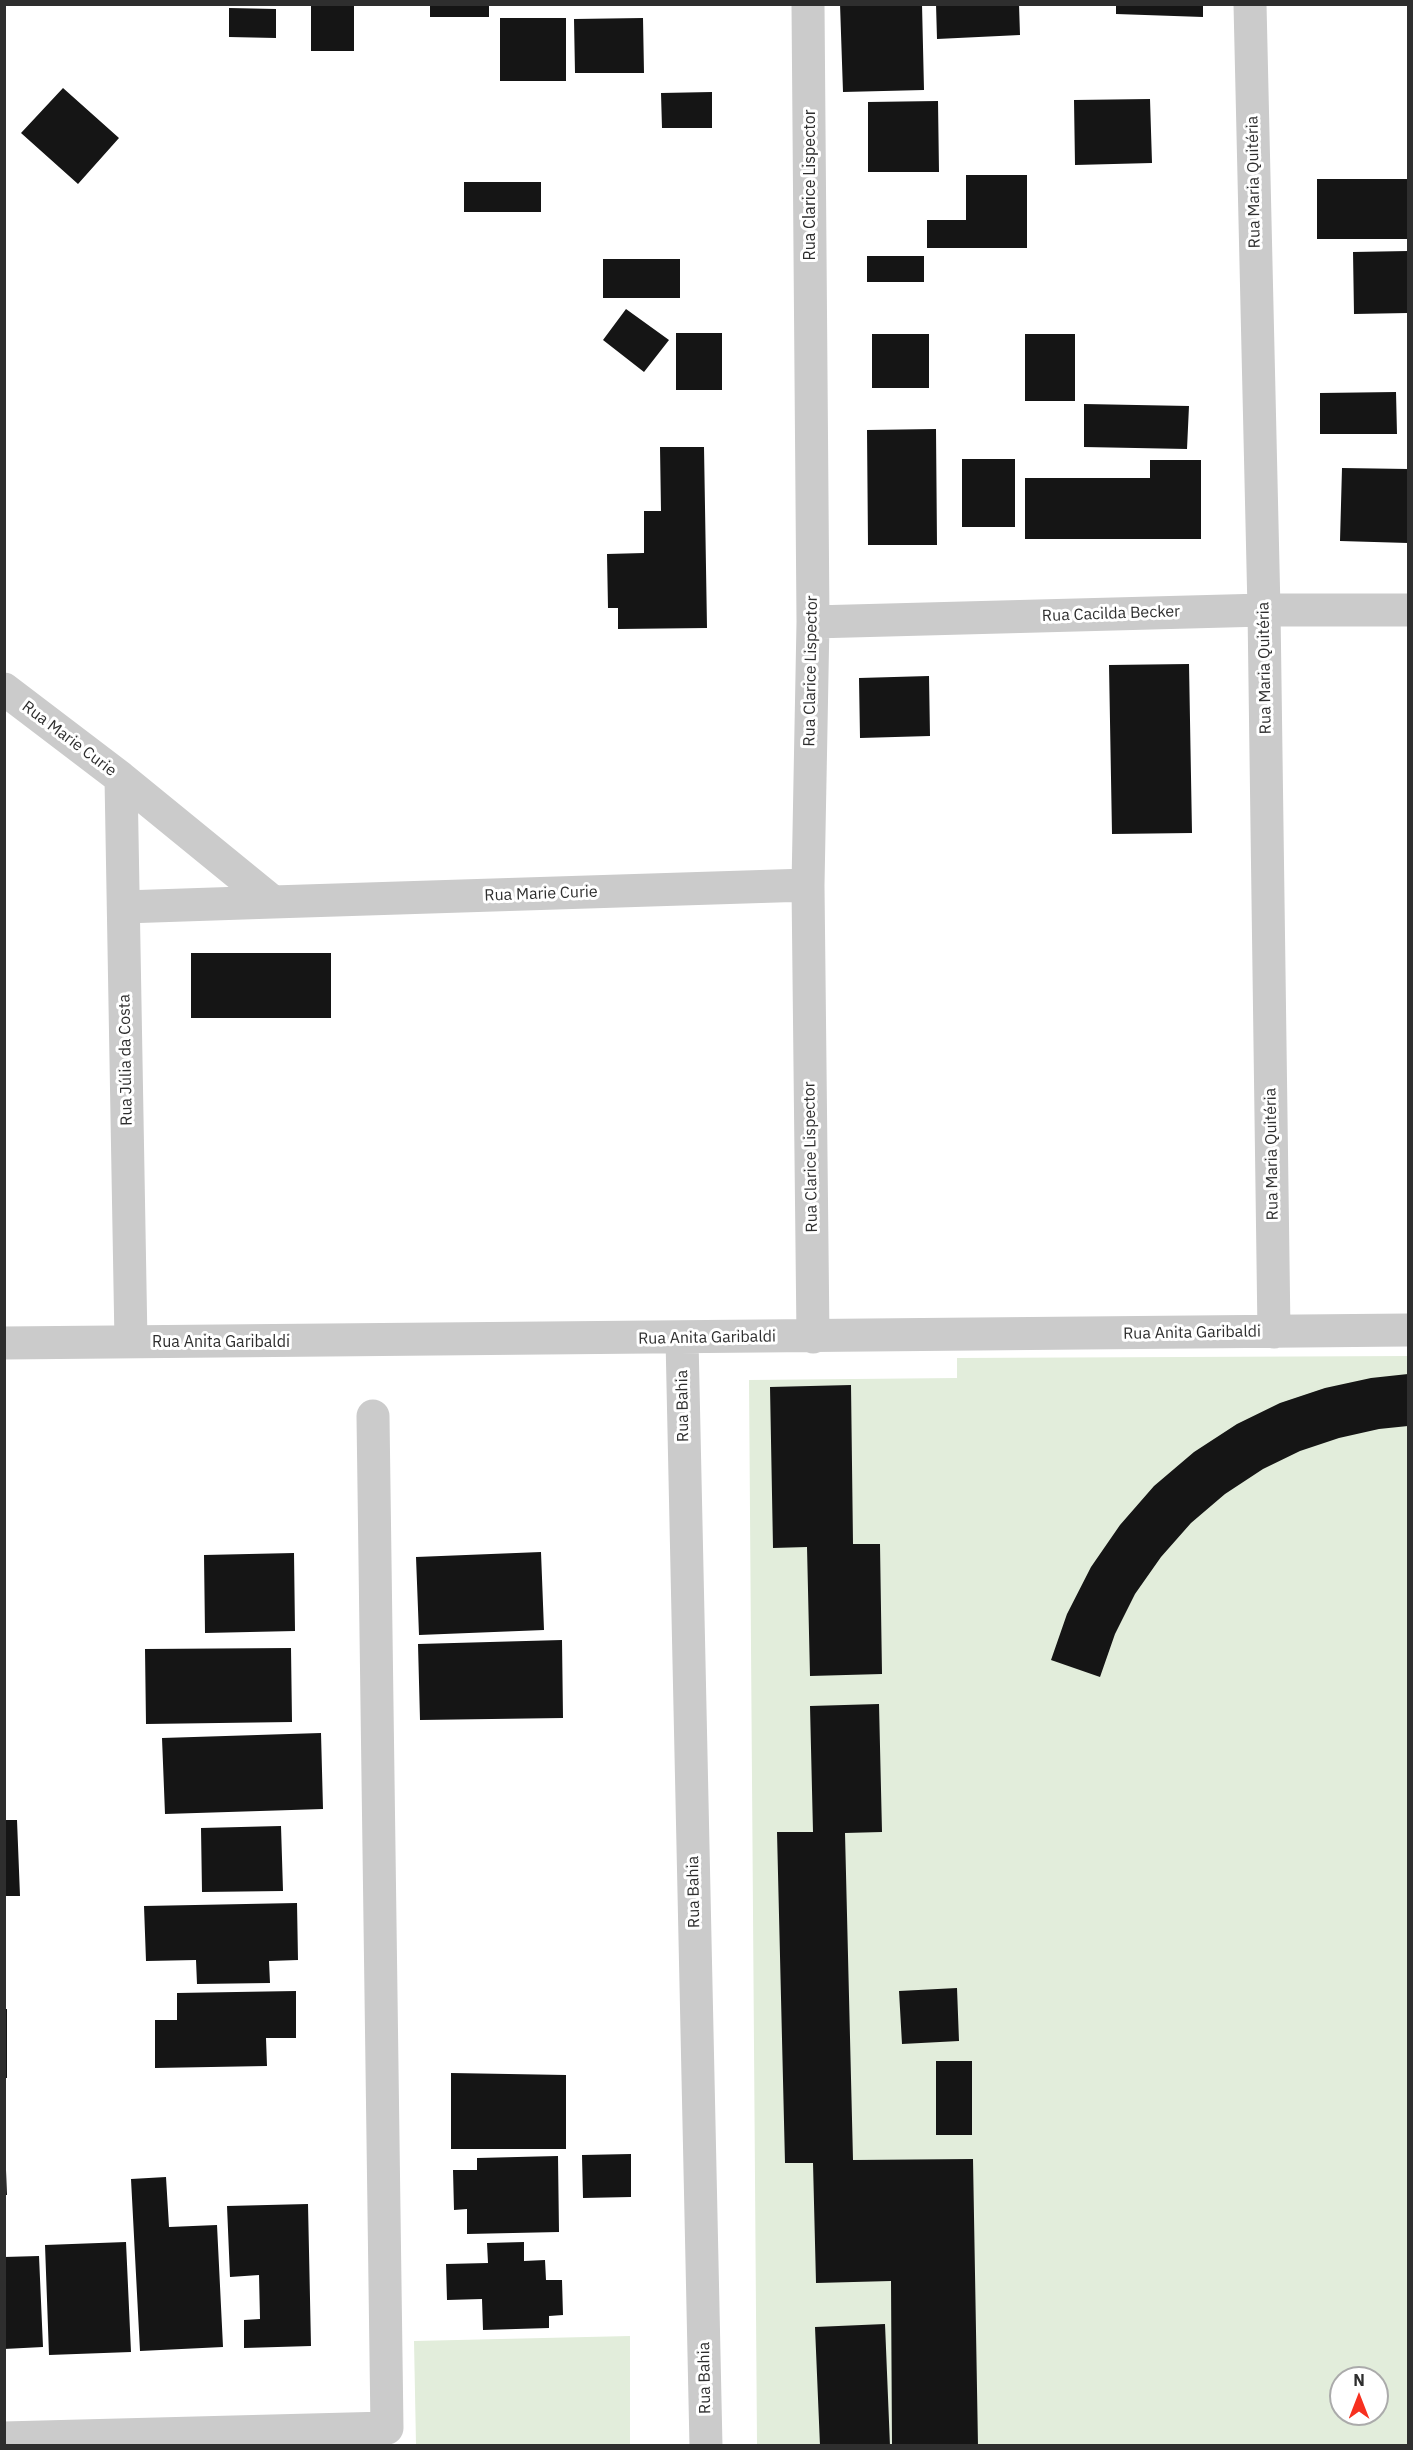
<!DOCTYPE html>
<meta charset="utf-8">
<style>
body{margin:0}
#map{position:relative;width:1413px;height:2450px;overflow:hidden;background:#fff;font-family:"IBM Plex Sans",sans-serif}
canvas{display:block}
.frame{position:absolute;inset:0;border:6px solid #2e2e2e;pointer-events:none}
.north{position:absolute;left:1329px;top:2366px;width:60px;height:60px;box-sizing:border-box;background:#fff;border:2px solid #ababab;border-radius:50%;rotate:0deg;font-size:16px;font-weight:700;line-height:24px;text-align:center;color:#2e2e2e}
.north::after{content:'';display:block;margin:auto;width:21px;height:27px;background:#f7301f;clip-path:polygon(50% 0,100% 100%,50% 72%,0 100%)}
</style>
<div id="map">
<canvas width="1413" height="2450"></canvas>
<div class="frame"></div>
<div class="north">N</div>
</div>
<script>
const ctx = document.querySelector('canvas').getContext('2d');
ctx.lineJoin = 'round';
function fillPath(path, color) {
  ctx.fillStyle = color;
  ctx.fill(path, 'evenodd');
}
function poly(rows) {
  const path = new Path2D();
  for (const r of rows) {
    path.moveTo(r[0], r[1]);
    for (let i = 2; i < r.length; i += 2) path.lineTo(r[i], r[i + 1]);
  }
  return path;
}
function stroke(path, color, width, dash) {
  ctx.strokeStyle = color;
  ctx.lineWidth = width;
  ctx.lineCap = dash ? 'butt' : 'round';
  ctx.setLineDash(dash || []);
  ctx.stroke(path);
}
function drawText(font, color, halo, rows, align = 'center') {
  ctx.font = font + ' "IBM Plex Sans",sans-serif';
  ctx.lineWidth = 6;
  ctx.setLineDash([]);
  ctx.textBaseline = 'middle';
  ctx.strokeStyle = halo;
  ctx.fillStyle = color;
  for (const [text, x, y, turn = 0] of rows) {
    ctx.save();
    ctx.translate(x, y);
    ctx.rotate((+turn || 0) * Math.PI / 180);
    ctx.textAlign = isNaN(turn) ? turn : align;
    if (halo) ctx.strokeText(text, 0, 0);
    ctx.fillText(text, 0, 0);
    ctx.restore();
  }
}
fillPath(poly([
 [1408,1356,1408,2445,757,2445,749,1380,957,1378,957,1358],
 [1341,2378,1377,2378,1377,2414,1341,2414],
 [630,2336,630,2445,416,2445,414,2341]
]), '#e2eddb');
fillPath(poly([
 [430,4,489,4,489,17,430,17],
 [840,4,922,4,924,90,843,92],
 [936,4,1019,4,1020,35,937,39],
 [311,5,354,5,354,51,311,51],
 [1116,5,1203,5,1203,17,1116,14],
 [229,8,276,9,276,38,229,37],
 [500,18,566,18,566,81,500,81],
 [643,18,644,73,575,73,574,19],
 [63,88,119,138,78,184,21,133],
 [712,92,712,128,662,128,661,93],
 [1150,99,1152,163,1075,165,1074,100],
 [938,101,939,172,868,172,868,102],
 [966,175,1027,175,1027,248,927,248,927,220,966,220],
 [1317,179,1408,179,1408,239,1317,239],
 [464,182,541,182,541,212,464,212],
 [1408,251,1408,313,1354,314,1353,252],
 [867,256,924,256,924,282,867,282],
 [603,259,680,259,680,298,603,298],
 [626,309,669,340,644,372,603,340],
 [676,333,722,333,722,390,676,390],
 [872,334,929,334,929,388,872,388],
 [1025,334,1075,334,1075,401,1025,401],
 [1396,392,1397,434,1320,434,1320,393],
 [1084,404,1189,406,1187,449,1084,447],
 [936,429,937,545,868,545,867,430],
 [660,447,704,447,707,628,618,629,618,608,608,608,607,554,644,553,644,511,661,511],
 [962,459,1015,459,1015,527,962,527],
 [1150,460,1201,460,1201,539,1025,539,1025,478,1150,478],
 [1342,468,1408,469,1408,543,1340,541],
 [1189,664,1192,833,1112,834,1109,665],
 [929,676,930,736,860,738,859,678],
 [191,953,331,953,331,1018,191,1018],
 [1408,1374,1408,1426,1379,1429,1339,1438,1300,1451,1263,1469,1225,1494,1191,1523,1161,1557,1135,1594,1115,1634,1100,1677,1051,1660,1067,1614,1091,1567,1120,1525,1154,1486,1194,1452,1237,1424,1280,1403,1325,1388,1371,1378],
 [851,1385,853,1544,880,1544,882,1674,810,1676,807,1547,773,1548,770,1387],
 [541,1552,544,1630,419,1635,416,1557],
 [294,1553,295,1631,205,1633,204,1555],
 [562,1640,563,1718,420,1720,418,1644],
 [291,1648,292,1722,146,1724,145,1649],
 [879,1704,882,1832,845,1833,853,2160,973,2159,978,2446,892,2446,891,2281,816,2283,813,2163,785,2163,777,1832,813,1832,810,1706],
 [321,1733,323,1809,165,1814,162,1738],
 [4,1820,17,1820,20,1896,4,1896],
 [281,1826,283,1891,202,1892,201,1828],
 [297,1903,298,1960,269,1961,270,1983,197,1984,196,1960,146,1961,144,1906],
 [957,1988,959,2041,902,2044,899,1991],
 [296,1991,296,2038,266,2038,267,2066,155,2068,155,2020,177,2020,177,1993],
 [4,2009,7,2009,7,2078,4,2078],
 [936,2061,972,2061,972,2135,936,2135],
 [451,2073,566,2075,566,2149,451,2149],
 [631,2154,631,2197,583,2198,582,2155],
 [558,2156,559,2232,467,2234,467,2209,454,2210,453,2170,477,2170,477,2158],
 [4,2170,6,2170,7,2195,4,2195],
 [166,2177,169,2227,217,2225,223,2347,140,2351,131,2179],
 [308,2204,311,2346,244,2348,244,2320,260,2319,259,2275,230,2277,227,2206],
 [126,2242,131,2352,49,2355,45,2245],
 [524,2242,524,2261,545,2260,546,2280,562,2280,563,2315,549,2316,549,2328,483,2330,482,2299,447,2300,446,2264,488,2263,487,2243],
 [39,2256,43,2347,4,2349,4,2257],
 [885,2324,890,2446,820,2446,815,2327]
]), '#151515');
stroke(poly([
 [808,4,813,622,808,885,813,1337],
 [1250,4,1264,610,1274,1332],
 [813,622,1264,610,1408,610],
 [4,689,121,778,273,902,808,885],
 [121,778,131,1342],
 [124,907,273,902],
 [682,1339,706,2446],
 [4,1343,1408,1330],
 [4,2438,387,2428,373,1416]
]), '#cbcbcb', 33);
drawText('16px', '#2e2e2e', '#fff', [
 ["Rua Maria Quitéria",1254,182,-91],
 ["Rua Clarice Lispector",810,185,-90],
 ["Rua Cacilda Becker",1111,614,-2],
 ["Rua Maria Quitéria",1265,668,-91],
 ["Rua Clarice Lispector",811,671,-89],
 ["Rua Marie Curie",69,739,37],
 ["Rua Marie Curie",541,894,-2],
 ["Rua Júlia da Costa",126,1060,-91],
 ["Rua Maria Quitéria",1272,1154,-91],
 ["Rua Clarice Lispector",811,1157,-91],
 ["Rua Anita Garibaldi",1192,1333,-1],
 ["Rua Anita Garibaldi",707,1338,-1],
 ["Rua Anita Garibaldi",221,1342],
 ["Rua Bahia",683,1406,-91],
 ["Rua Bahia",694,1892,-91],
 ["Rua Bahia",705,2378,-91]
]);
</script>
